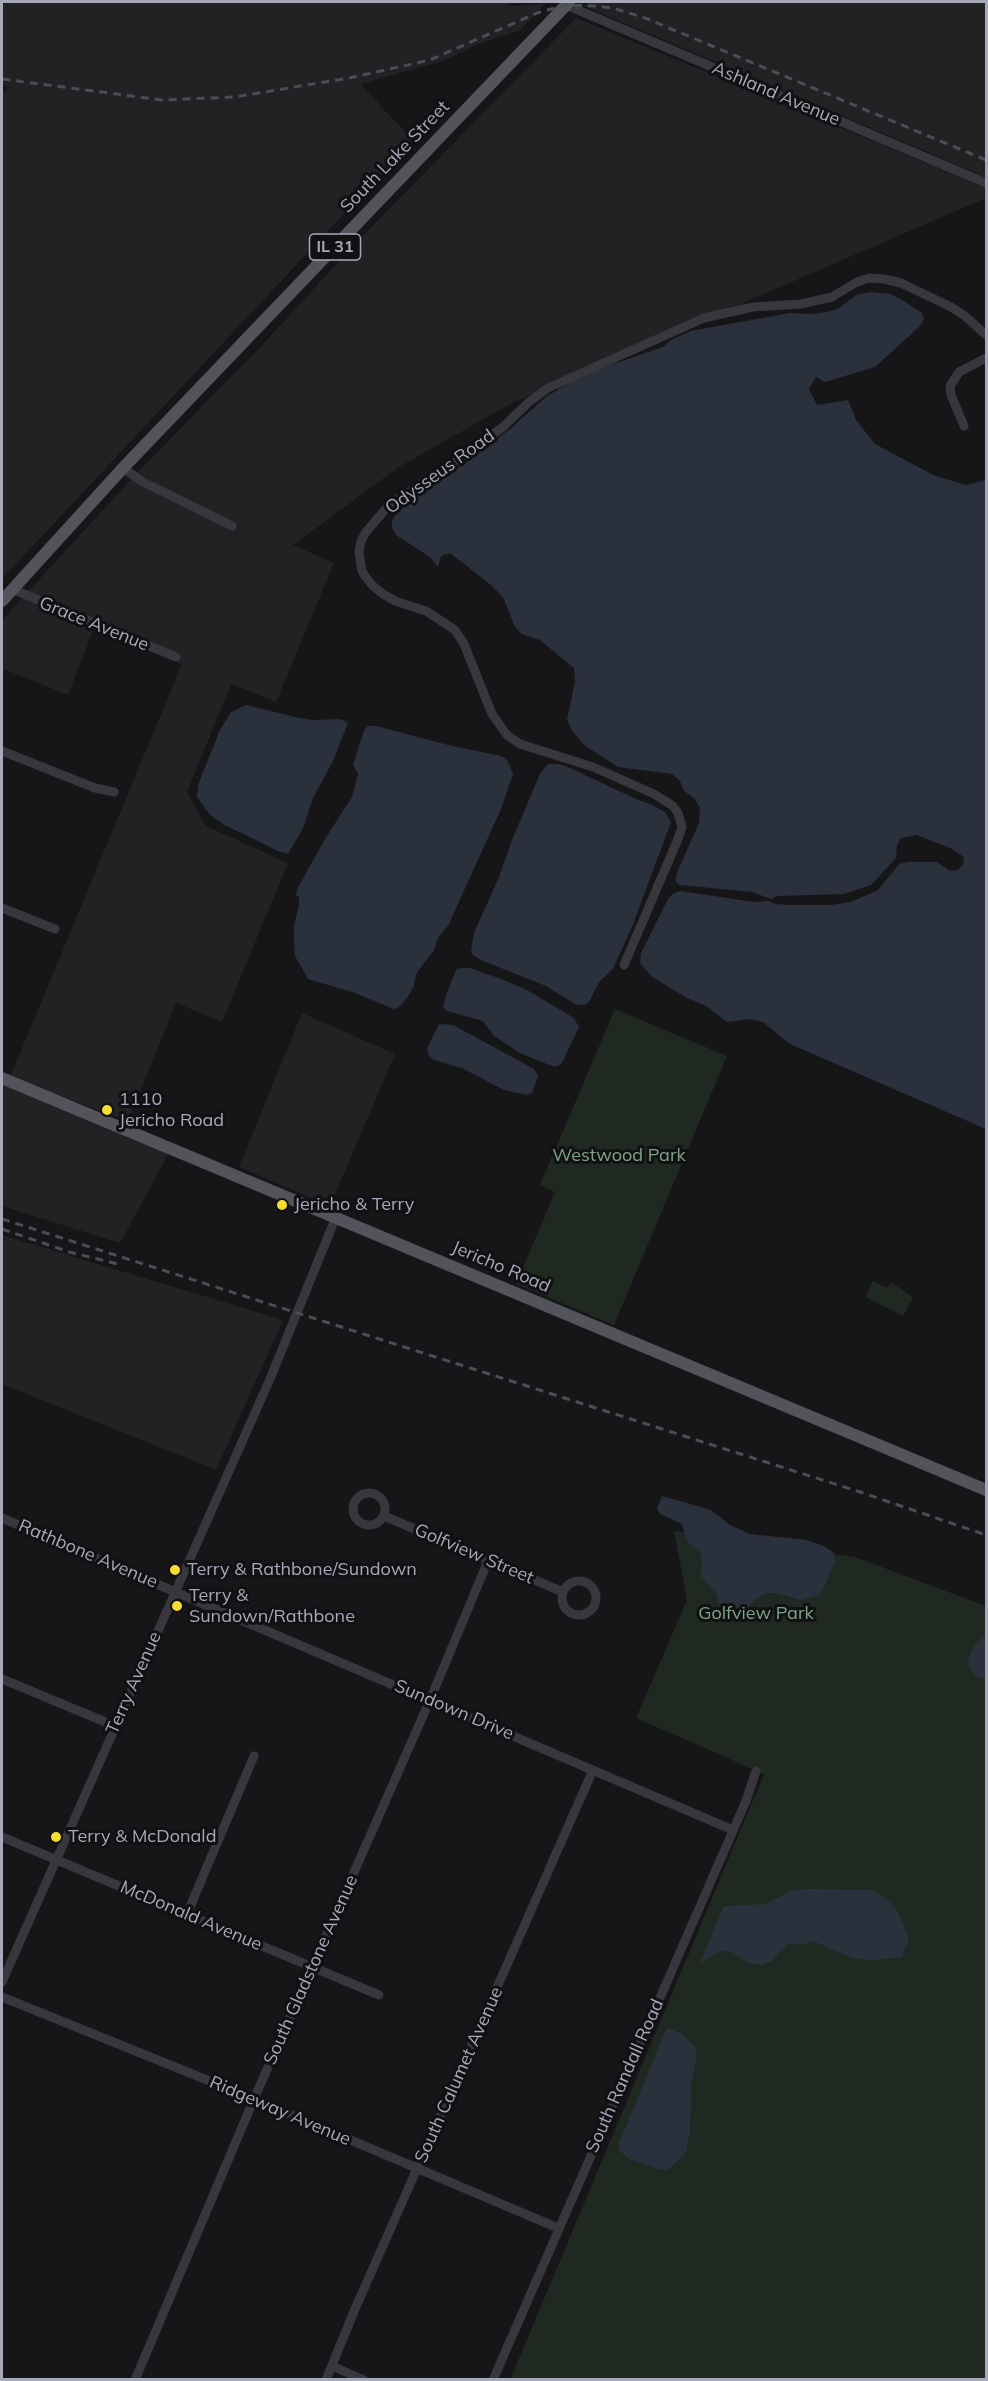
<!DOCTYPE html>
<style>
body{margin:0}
#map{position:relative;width:988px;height:2381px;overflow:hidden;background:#161618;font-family:Mulish,sans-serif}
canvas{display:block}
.frame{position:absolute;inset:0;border:3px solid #a7a9b8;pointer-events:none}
</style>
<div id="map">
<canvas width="988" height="2381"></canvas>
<div class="frame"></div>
</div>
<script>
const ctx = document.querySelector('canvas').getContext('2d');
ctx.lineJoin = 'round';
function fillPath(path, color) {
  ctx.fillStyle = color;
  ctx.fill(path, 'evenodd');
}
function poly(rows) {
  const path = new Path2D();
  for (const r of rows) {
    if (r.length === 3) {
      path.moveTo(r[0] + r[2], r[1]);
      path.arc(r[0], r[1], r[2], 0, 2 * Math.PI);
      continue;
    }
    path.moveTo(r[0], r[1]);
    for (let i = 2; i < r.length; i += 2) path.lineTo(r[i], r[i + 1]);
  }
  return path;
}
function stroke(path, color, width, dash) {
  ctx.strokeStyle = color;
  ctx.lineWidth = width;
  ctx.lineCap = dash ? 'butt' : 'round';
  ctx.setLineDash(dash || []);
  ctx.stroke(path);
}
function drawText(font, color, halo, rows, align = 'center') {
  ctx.font = font + ' Mulish,sans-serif';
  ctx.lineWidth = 6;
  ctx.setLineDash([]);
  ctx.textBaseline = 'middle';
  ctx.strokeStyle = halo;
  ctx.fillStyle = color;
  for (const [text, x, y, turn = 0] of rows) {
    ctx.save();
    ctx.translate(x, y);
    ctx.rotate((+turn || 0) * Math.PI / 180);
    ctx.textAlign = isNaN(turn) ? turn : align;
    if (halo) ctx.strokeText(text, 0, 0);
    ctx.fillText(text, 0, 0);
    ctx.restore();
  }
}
fillPath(poly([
 [2,2,512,2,508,6,545,4,520,30,478,44,443,61,360,84,413,140,2,579,2,93,11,87,2,86],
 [588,2,986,2,986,177,584,6],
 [576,18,986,188,986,198,512,403,399,467,293,545,334,563,276,702,231,684,187,792,206,826,288,863,222,1022,176,1003,128,1121,10,1077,182,664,94,628,68,695,4,669,2,675,2,620,134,476,267,340,350,249],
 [302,1013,395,1054,330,1206,239,1167],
 [2,1083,169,1153,120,1243,2,1206],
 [2,1235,283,1320,216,1470,2,1384]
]), '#222225');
fillPath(poly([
 [615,1009,727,1056,614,1325,516,1284,555,1192,540,1185],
 [873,1281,885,1287,890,1286,891,1282,913,1298,903,1316,865,1297],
 [674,1531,855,1557,986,1606,986,2379,510,2380,764,1774,636,1718,687,1600]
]), '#202822');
fillPath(poly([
 [871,292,890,294,902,300,922,313,924,319,919,327,875,367,825,382,816,377,809,389,817,405,848,400,856,420,875,444,933,475,959,483,966,485,986,480,986,1129,790,1044,763,1022,750,1019,727,1022,706,1006,685,997,651,976,640,963,641,953,669,897,674,893,680,891,754,902,768,901,775,904,791,905,831,905,851,902,878,890,899,864,908,862,937,862,950,871,958,870,963,864,964,857,952,849,917,835,901,838,897,845,896,858,871,885,844,894,777,896,771,899,752,892,680,885,676,882,676,875,699,823,700,808,694,798,684,791,680,781,672,774,618,767,584,745,572,730,567,720,575,682,574,668,540,640,522,634,515,627,503,597,491,585,450,553,441,556,438,567,430,557,396,535,392,528,392,520,398,512,421,492,454,471,510,429,546,397,584,374,663,347,671,340,691,331,790,313,812,314,827,312,839,308,856,295],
 [246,705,295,717,312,720,340,719,348,723,333,761,313,798,303,828,288,854,278,851,223,824,210,815,197,797,198,785,220,730,231,712],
 [368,726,376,726,452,746,501,756,507,760,513,774,501,809,448,926,438,938,434,950,417,972,413,988,407,998,399,1007,394,1009,355,993,308,979,295,956,294,941,294,926,299,905,299,897,296,896,297,889,325,839,352,797,358,774,353,765,364,730],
 [548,764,559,764,570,768,636,799,650,804,665,812,671,822,632,927,617,960,613,969,599,982,590,1000,587,1004,581,1005,575,1004,546,986,481,960,473,955,471,950,474,933,499,877,512,840,540,774],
 [463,968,470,968,504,980,527,990,574,1018,579,1027,562,1063,558,1066,552,1066,520,1053,494,1036,483,1021,447,1011,443,1007,446,995,455,973,457,969],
 [439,1024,453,1025,534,1069,538,1076,532,1093,527,1095,504,1090,462,1068,434,1060,429,1056,427,1048],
 [662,1496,711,1510,730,1525,750,1534,807,1540,824,1546,834,1553,835,1561,824,1588,819,1595,801,1600,777,1593,767,1593,756,1599,738,1616,729,1616,722,1612,716,1593,701,1576,702,1560,700,1552,687,1542,682,1524,660,1514,657,1508],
 [983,1638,986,1639,986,1679,975,1676,969,1665,968,1659,974,1645],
 [808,1889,872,1890,884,1897,897,1910,909,1938,902,1957,872,1960,852,1958,813,1941,806,1944,788,1944,772,1961,763,1965,750,1964,732,1952,721,1951,700,1963,724,1906,766,1904,791,1891],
 [667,2028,680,2033,694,2045,697,2055,691,2086,690,2132,686,2152,676,2163,668,2169,661,2170,629,2159,619,2150,619,2143]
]), '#2b313c');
stroke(poly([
 [566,5,986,183],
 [964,426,951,395,950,386,959,372,986,358],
 [123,468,143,482,232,526],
 [12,589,176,657],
 [2,751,95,788,114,792],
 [2,908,55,929],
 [624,965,678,839,682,827,678,813,673,806,654,794,593,767,520,744,507,735,492,714,464,644,455,630,426,611,395,601,383,594,373,586,365,576,362,571,359,553,361,541,366,532,390,504,447,468,503,427,529,402,548,388,704,318,753,307,801,304,832,297,857,282,869,278,884,279,901,283,951,307,965,316,986,335],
 [369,1509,16],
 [384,1516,563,1592],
 [2,1518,733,1830],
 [579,1598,17],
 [2,1679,115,1726],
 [2,1837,379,1995],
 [187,1914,254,1756],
 [2,1982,270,1379,336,1217],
 [2,1997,254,2099,558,2228],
 [332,2366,364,2380],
 [135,2380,254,2099,430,1700,488,1561],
 [326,2380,355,2309,593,1770],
 [493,2380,746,1801,756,1771]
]), '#37373d', 9);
stroke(poly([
 [2,601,123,468,569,2],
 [2,1078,986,1490]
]), '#53535c', 12);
stroke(poly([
 [2,79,162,100,234,97,349,78,430,60,537,13,566,5,595,6,613,8,645,18,986,160],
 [2,1219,860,1492,986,1535],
 [2,1229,69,1252,118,1264]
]), '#4c4c54', 3, [8, 6]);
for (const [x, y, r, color] of [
 [107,1110,6,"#f7dd2f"],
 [282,1205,6,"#f7dd2f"],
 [175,1570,6,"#f7dd2f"],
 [177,1606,6,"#f7dd2f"],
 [56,1837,6,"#f7dd2f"]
]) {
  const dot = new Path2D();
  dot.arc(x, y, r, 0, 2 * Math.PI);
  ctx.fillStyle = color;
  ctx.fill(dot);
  stroke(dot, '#111113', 2);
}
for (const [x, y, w] of [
 [335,247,51]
]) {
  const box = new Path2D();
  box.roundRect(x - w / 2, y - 13, w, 26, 4.5);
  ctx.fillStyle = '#111113';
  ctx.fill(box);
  stroke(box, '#a7a9b8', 1.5);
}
drawText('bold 16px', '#a7a9b8', null, [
 ["IL 31",335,247]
]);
drawText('18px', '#a7a9b8', '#111113', [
 ["Ashland Avenue",776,94,23],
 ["South Lake Street",395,157,-46],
 ["Odysseus Road",440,472,-36],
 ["Grace Avenue",94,624,22],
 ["Jericho Road",501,1267,23],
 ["Rathbone Avenue",88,1554,23],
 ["Golfview Street",474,1554,23],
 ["Terry Avenue",134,1683,-66],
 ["Sundown Drive",454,1710,23],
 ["McDonald Avenue",191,1916,23],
 ["South Gladstone Avenue",311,1970,-66],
 ["South Calumet Avenue",459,2075,-66],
 ["South Randall Road",625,2076,-66],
 ["Ridgeway Avenue",280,2111,23]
]);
drawText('18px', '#a7a9b8', '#111113', [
 ["1110",119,1100],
 ["Jericho Road",119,1121],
 ["Jericho & Terry",294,1205],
 ["Terry & Rathbone/Sundown",187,1570],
 ["Terry &",189,1596],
 ["Sundown/Rathbone",189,1617],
 ["Terry & McDonald",68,1837]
], 'left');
drawText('18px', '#7ea488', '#111113', [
 ["Westwood Park",619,1156],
 ["Golfview Park",756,1614]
]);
</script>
